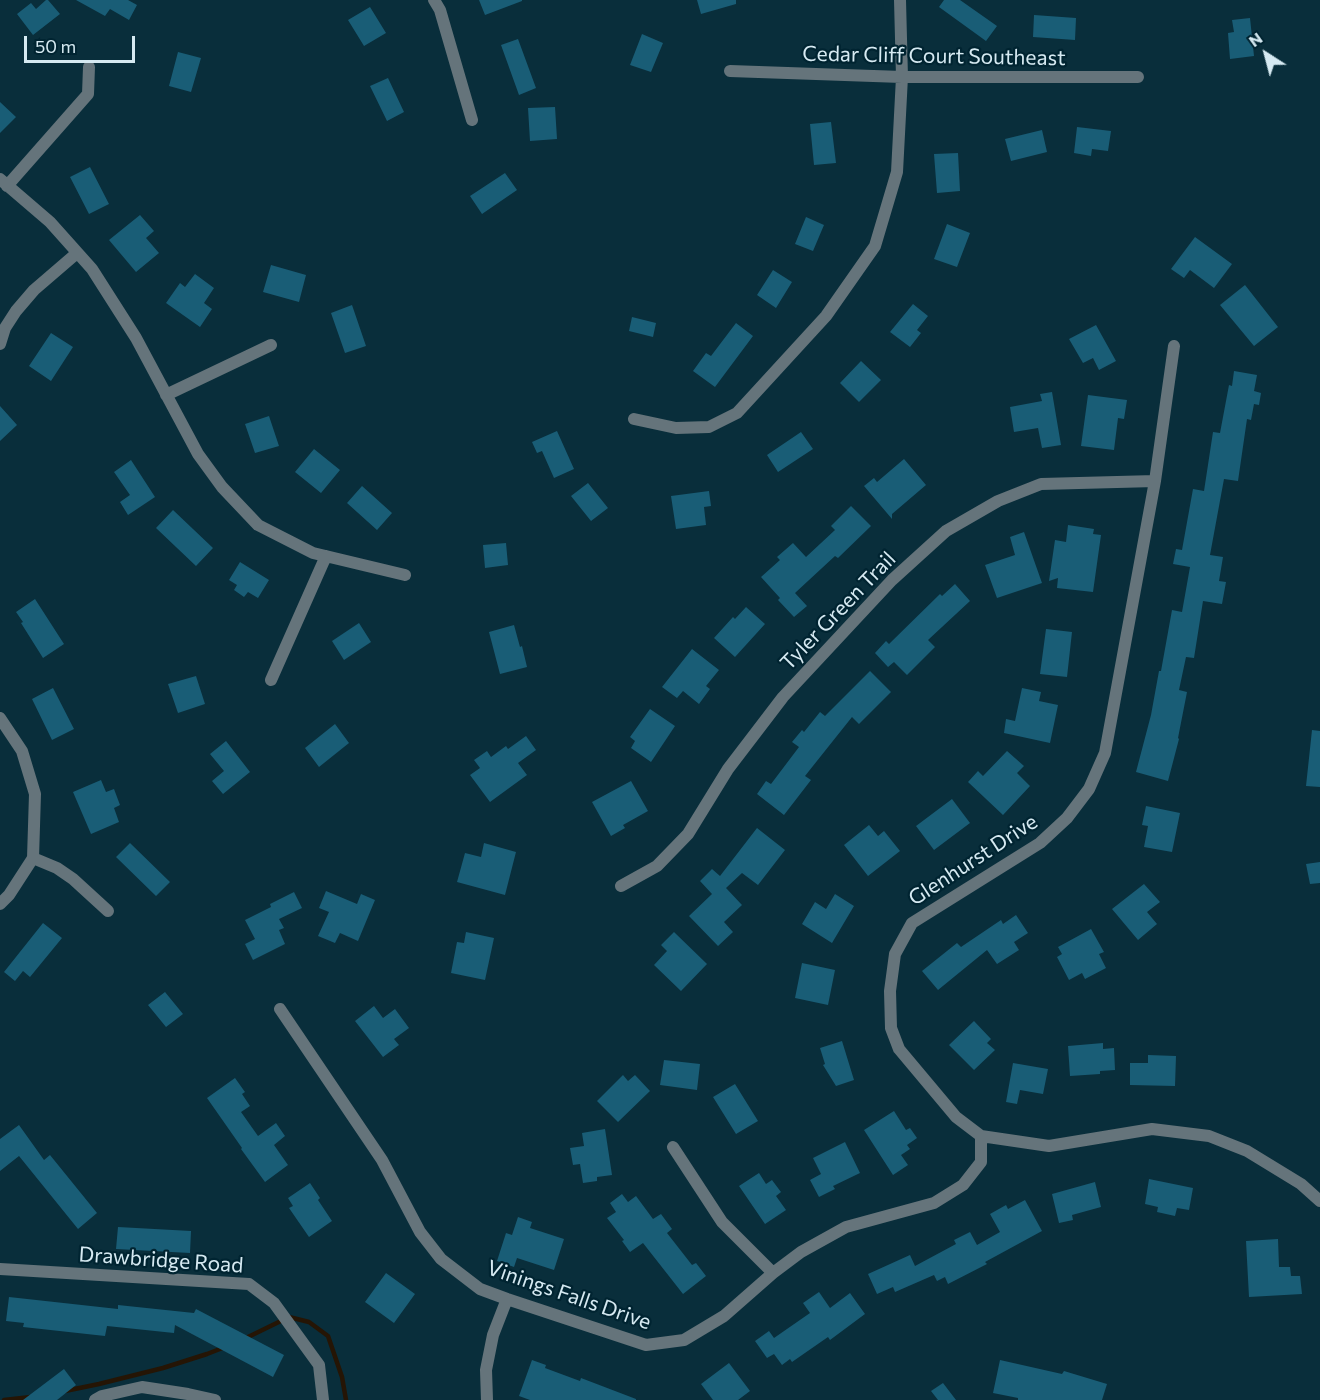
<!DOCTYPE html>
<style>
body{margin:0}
#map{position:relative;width:1320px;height:1400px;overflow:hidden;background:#092e3b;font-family:Commissioner,sans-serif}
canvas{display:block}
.north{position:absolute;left:1236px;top:24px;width:60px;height:60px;-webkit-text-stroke:4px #002431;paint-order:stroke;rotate:324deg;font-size:16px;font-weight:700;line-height:24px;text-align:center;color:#d6eaf2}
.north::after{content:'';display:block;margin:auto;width:21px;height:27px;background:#d6eaf2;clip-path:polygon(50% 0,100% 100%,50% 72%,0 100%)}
.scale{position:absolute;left:24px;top:36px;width:111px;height:27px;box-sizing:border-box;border:3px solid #d6eaf2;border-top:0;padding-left:8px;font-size:18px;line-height:21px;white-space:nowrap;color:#d6eaf2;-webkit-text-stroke:4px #002431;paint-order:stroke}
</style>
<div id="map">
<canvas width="1320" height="1400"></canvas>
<div class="north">N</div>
<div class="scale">50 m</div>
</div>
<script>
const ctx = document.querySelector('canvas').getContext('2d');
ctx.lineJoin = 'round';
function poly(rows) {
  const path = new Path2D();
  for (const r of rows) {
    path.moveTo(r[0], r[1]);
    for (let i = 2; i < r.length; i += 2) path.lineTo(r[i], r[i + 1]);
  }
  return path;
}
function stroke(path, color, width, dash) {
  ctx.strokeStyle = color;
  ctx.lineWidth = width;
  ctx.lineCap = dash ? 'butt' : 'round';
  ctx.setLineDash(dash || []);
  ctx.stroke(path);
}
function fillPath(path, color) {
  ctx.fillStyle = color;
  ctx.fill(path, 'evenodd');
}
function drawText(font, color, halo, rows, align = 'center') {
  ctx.font = font + ' Commissioner,sans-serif';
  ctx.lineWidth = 4.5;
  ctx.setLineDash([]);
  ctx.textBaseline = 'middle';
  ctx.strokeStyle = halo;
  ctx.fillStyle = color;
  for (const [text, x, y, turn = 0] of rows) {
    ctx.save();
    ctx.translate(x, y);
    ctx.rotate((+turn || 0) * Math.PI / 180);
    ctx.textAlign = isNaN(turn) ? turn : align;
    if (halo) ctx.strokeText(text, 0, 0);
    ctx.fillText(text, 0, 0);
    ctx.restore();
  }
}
stroke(poly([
 [244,1339,289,1317,309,1322,328,1336,342,1377,346,1400],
 [65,1391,99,1384,163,1368,207,1354,225,1347],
 [4,1400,31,1397]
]), '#251505', 4.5);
fillPath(poly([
 [46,0,48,0,60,14,33,35,17,14,31,3,36,9],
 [76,0,128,0,137,5,129,20,110,9,105,16],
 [479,0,522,0,522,1,485,15],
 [697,0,736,0,736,4,701,14],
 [944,0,960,0,997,26,986,41,939,7],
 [370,7,386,33,364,46,348,20],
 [1034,15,1076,18,1075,40,1033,37],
 [1250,18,1254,56,1230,59,1228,33,1234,32,1232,20],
 [642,34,663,43,651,72,630,65],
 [518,39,536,88,519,95,501,45],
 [178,52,201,58,191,92,169,86],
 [388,78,404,112,387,121,370,86],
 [0,102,16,117,0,133],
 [555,107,557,139,530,141,528,108],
 [831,122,836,163,814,165,810,124],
 [1077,127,1111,131,1108,151,1092,149,1091,156,1074,153],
 [1042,130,1047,152,1011,161,1005,139],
 [958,153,960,191,937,193,934,154],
 [90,167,109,204,89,214,70,177],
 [505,173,517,190,482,214,470,196],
 [140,215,154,231,146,238,159,253,136,272,109,240],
 [806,217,824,225,813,251,795,244],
 [947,224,970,233,957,267,934,259],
 [1195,237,1232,264,1214,288,1190,270,1184,278,1171,269],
 [271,265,306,275,299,302,263,292],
 [773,270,792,282,776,308,757,295],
 [195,274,214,288,204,303,212,309,200,327,166,303,180,283,185,287],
 [1245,285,1278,327,1254,346,1220,305],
 [913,304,928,316,917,330,921,333,910,347,890,332],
 [352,305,366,346,345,353,331,313],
 [632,317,656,323,653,337,629,331],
 [736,323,753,336,715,387,693,371,706,353,711,356],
 [1096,325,1116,361,1099,370,1093,358,1083,363,1069,339],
 [51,333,73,347,51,381,29,366],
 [861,361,881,380,859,402,840,383],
 [1234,371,1257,375,1254,391,1261,393,1259,405,1254,404,1251,420,1247,419,1238,481,1224,479,1210,555,1223,557,1219,581,1226,582,1222,604,1203,601,1194,658,1186,657,1179,690,1187,692,1178,738,1179,739,1168,781,1136,772,1151,715,1159,671,1161,671,1172,610,1182,612,1190,567,1173,564,1176,549,1182,550,1193,489,1204,491,1213,432,1220,433,1229,385,1232,386],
 [1052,392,1061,445,1042,448,1038,428,1014,432,1010,407,1042,401,1040,394],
 [1088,395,1127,400,1124,419,1118,418,1114,450,1081,446],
 [0,406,17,425,0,441],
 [269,416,279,446,255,453,245,424],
 [557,431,574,469,554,478,542,451,537,453,532,442],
 [801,432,813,449,778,472,767,455],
 [314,449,340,470,321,493,295,472],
 [904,459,926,485,892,514,892,519,864,486,874,478,877,482],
 [131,460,155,497,128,515,120,502,130,495,114,472],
 [588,483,608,508,591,521,571,496],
 [362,486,392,513,377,530,347,503],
 [709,491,711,506,704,507,706,525,676,529,671,496],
 [851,506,871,526,838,558,835,556,795,593,807,606,794,617,778,600,780,598,761,577,780,560,777,557,793,543,806,557,835,530,831,526],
 [173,510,213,548,196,566,156,528],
 [1068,525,1094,529,1093,534,1101,535,1093,592,1057,588,1058,578,1049,581,1055,540,1066,542],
 [1024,532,1042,583,997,598,985,565,1015,555,1010,537],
 [506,543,508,565,485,568,483,545],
 [240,562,269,580,258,598,248,592,244,597,234,590,237,585,229,580],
 [955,584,970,601,928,640,935,647,907,675,894,662,888,667,875,653,886,641,889,644,940,594,942,596],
 [35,599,64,644,43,658,21,623,23,622,16,612],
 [746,607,765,624,735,657,714,638,733,617,735,619],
 [359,623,371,642,344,660,332,641],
 [514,625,520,647,522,646,527,667,500,674,489,632],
 [1046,629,1072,632,1067,677,1040,674],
 [692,649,719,670,706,686,710,689,699,704,683,691,677,698,662,687],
 [870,671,891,692,859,724,852,717,805,776,811,780,784,815,757,794,766,781,771,784,799,747,792,742,802,730,804,732,820,712,825,716],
 [196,676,205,704,178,713,168,684],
 [53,688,74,729,52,740,32,699],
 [1022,688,1041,692,1039,701,1058,705,1050,743,1004,733,1006,719,1015,721],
 [650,709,675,726,651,762,631,748,635,741,630,737],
 [335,724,349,743,319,767,305,748],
 [1312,730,1320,731,1320,787,1306,786],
 [526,736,536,750,518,763,527,775,490,802,470,775,480,768,474,760,487,751,491,757,506,746,508,749],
 [226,741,250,772,223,794,212,781,224,771,210,754],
 [1007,751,1024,766,1017,773,1030,786,1003,815,968,782,978,771,983,776],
 [101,780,106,792,114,789,120,805,114,808,119,822,91,834,73,792],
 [631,781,648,811,623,825,625,828,611,836,592,802],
 [952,799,970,823,934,850,916,826],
 [1146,806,1180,813,1172,852,1144,847,1148,826,1142,825],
 [869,825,878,836,884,831,900,851,868,876,844,845],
 [757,828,785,850,758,885,742,873,726,888,742,905,724,922,733,932,718,946,689,916,712,894,700,881,712,869,720,876],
 [130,843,170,882,156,896,116,857],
 [484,843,516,852,505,895,457,882,465,853,481,857],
 [1320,862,1320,883,1310,884,1306,864],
 [1144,884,1160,902,1147,912,1157,924,1138,940,1112,909],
 [326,891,357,904,361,894,375,900,358,941,340,933,335,943,318,936,329,912,319,908],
 [294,892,302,908,279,919,284,928,279,930,285,944,253,960,245,944,255,939,245,920,271,907,270,904],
 [835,894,854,906,832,943,802,924,815,902,826,909],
 [1016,915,1028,933,1014,942,1019,950,997,964,987,950,938,990,922,971,957,943,961,947,1001,920,1003,924],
 [43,923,62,938,30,977,23,971,15,981,4,972],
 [1091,929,1104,952,1099,954,1106,968,1085,979,1082,973,1069,980,1057,957,1062,954,1058,947],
 [466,932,494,938,485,980,451,973,457,942,464,943],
 [674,932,707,964,681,991,654,965,667,951,661,945],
 [802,963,835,970,828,1005,795,998],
 [165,992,183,1014,166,1027,148,1005],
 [374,1006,383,1018,395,1009,409,1028,394,1039,399,1045,383,1057,355,1021],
 [974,1021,991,1039,987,1043,995,1050,974,1070,949,1045],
 [842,1041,854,1080,836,1086,823,1065,825,1064,820,1048],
 [1103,1043,1103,1049,1114,1048,1115,1070,1100,1071,1100,1074,1070,1076,1068,1046],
 [1148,1055,1176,1056,1175,1086,1130,1085,1130,1063,1148,1063],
 [664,1060,700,1064,697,1090,660,1085],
 [1013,1063,1048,1069,1043,1094,1020,1090,1017,1104,1006,1102],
 [623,1075,628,1081,635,1075,650,1091,618,1122,597,1101],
 [235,1078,245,1092,242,1094,250,1106,241,1112,258,1136,276,1123,285,1136,274,1145,288,1165,265,1182,241,1149,242,1148,207,1098],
 [735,1084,758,1121,736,1134,713,1097],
 [894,1111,906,1130,910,1128,917,1138,907,1145,910,1149,901,1155,908,1165,893,1175,864,1130],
 [19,1125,44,1160,50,1155,97,1213,78,1229,19,1156,0,1171,0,1139],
 [605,1129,612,1175,597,1177,597,1181,583,1183,580,1164,573,1165,570,1148,584,1146,582,1133],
 [845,1142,860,1173,833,1186,835,1189,819,1197,810,1180,821,1174,813,1158],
 [759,1173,766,1184,772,1180,781,1192,776,1196,786,1210,765,1224,739,1186],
 [1149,1179,1193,1188,1189,1210,1177,1208,1175,1216,1157,1212,1158,1207,1145,1204],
 [1095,1182,1101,1207,1072,1215,1073,1220,1059,1223,1052,1194],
 [310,1183,320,1198,318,1200,332,1221,309,1237,289,1208,293,1206,288,1198],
 [622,1194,628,1202,636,1196,653,1219,661,1214,672,1229,667,1233,692,1265,696,1263,706,1276,683,1294,643,1243,630,1252,622,1241,624,1240,607,1218,616,1212,610,1203],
 [1025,1200,1042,1231,985,1262,987,1264,948,1284,945,1277,937,1281,934,1275,895,1292,893,1287,877,1294,868,1274,910,1255,915,1266,956,1244,954,1240,970,1232,977,1245,1000,1232,990,1214,1006,1205,1008,1209],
 [518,1217,532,1222,530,1228,564,1239,554,1270,517,1258,514,1267,497,1261,506,1233,512,1235],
 [118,1227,191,1231,190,1253,116,1249],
 [1278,1239,1279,1267,1290,1267,1291,1276,1300,1276,1302,1294,1249,1297,1246,1241],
 [386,1273,415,1294,394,1323,365,1302],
 [819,1292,830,1308,850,1293,865,1314,830,1340,828,1337,792,1362,790,1359,782,1365,774,1354,767,1358,755,1341,769,1331,774,1338,810,1313,803,1303],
 [9,1297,118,1309,118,1305,194,1313,196,1309,284,1355,273,1377,175,1325,174,1333,107,1326,105,1336,23,1327,24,1323,6,1321],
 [532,1360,546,1365,545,1368,580,1381,581,1378,636,1399,636,1400,530,1400,519,1396],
 [1000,1360,1062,1374,1064,1371,1107,1384,1102,1400,1018,1400,1018,1398,993,1393],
 [729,1363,750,1391,738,1400,713,1400,701,1384],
 [64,1369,76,1385,57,1400,23,1400],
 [943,1383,956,1400,938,1400,931,1391]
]), '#195d76');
stroke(poly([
 [434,0,440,10,472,120],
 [730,71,902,77,1138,77],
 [0,179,50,222,92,269,136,338,198,454,222,487,258,525,313,553,405,575],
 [7,186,88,94,89,67],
 [0,344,5,328,16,311,34,290,77,253],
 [1174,346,1155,481,1105,753,1089,789,1067,818,1040,843,912,923,895,954,890,991,891,1028,899,1049,956,1117,981,1136,1049,1146,1152,1129,1209,1136,1247,1151,1301,1184,1320,1201],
 [166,395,271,345],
 [634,419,676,428,709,427,737,413,826,316,875,246,897,172,902,77,900,0],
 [271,680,326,556],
 [0,718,22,751,35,794,33,858,9,895,0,904],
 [33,858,57,868,73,879,108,911],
 [621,886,657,866,688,834,728,769,783,697,892,580,946,531,998,501,1041,484,1155,481],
 [280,1009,382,1160,420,1232,441,1259,480,1289,507,1299,646,1345,684,1340,724,1316,773,1273,801,1252,846,1227,934,1203,963,1185,981,1162,981,1136],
 [673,1147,722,1222,773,1273],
 [0,1269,249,1284,274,1303,319,1365,323,1400],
 [95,1400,102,1396,142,1387,188,1394,215,1400],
 [487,1400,486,1370,493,1335,507,1299]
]), '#65747b', 12);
drawText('21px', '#d6eaf2', '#002431', [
 ["Cedar Cliff Court Southeast",934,56,1],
 ["Tyler Green Trail",838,611,-46],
 ["Glenhurst Drive",973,860,-33],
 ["Drawbridge Road",161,1260,4],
 ["Vinings Falls Drive",569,1295,19]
]);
</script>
